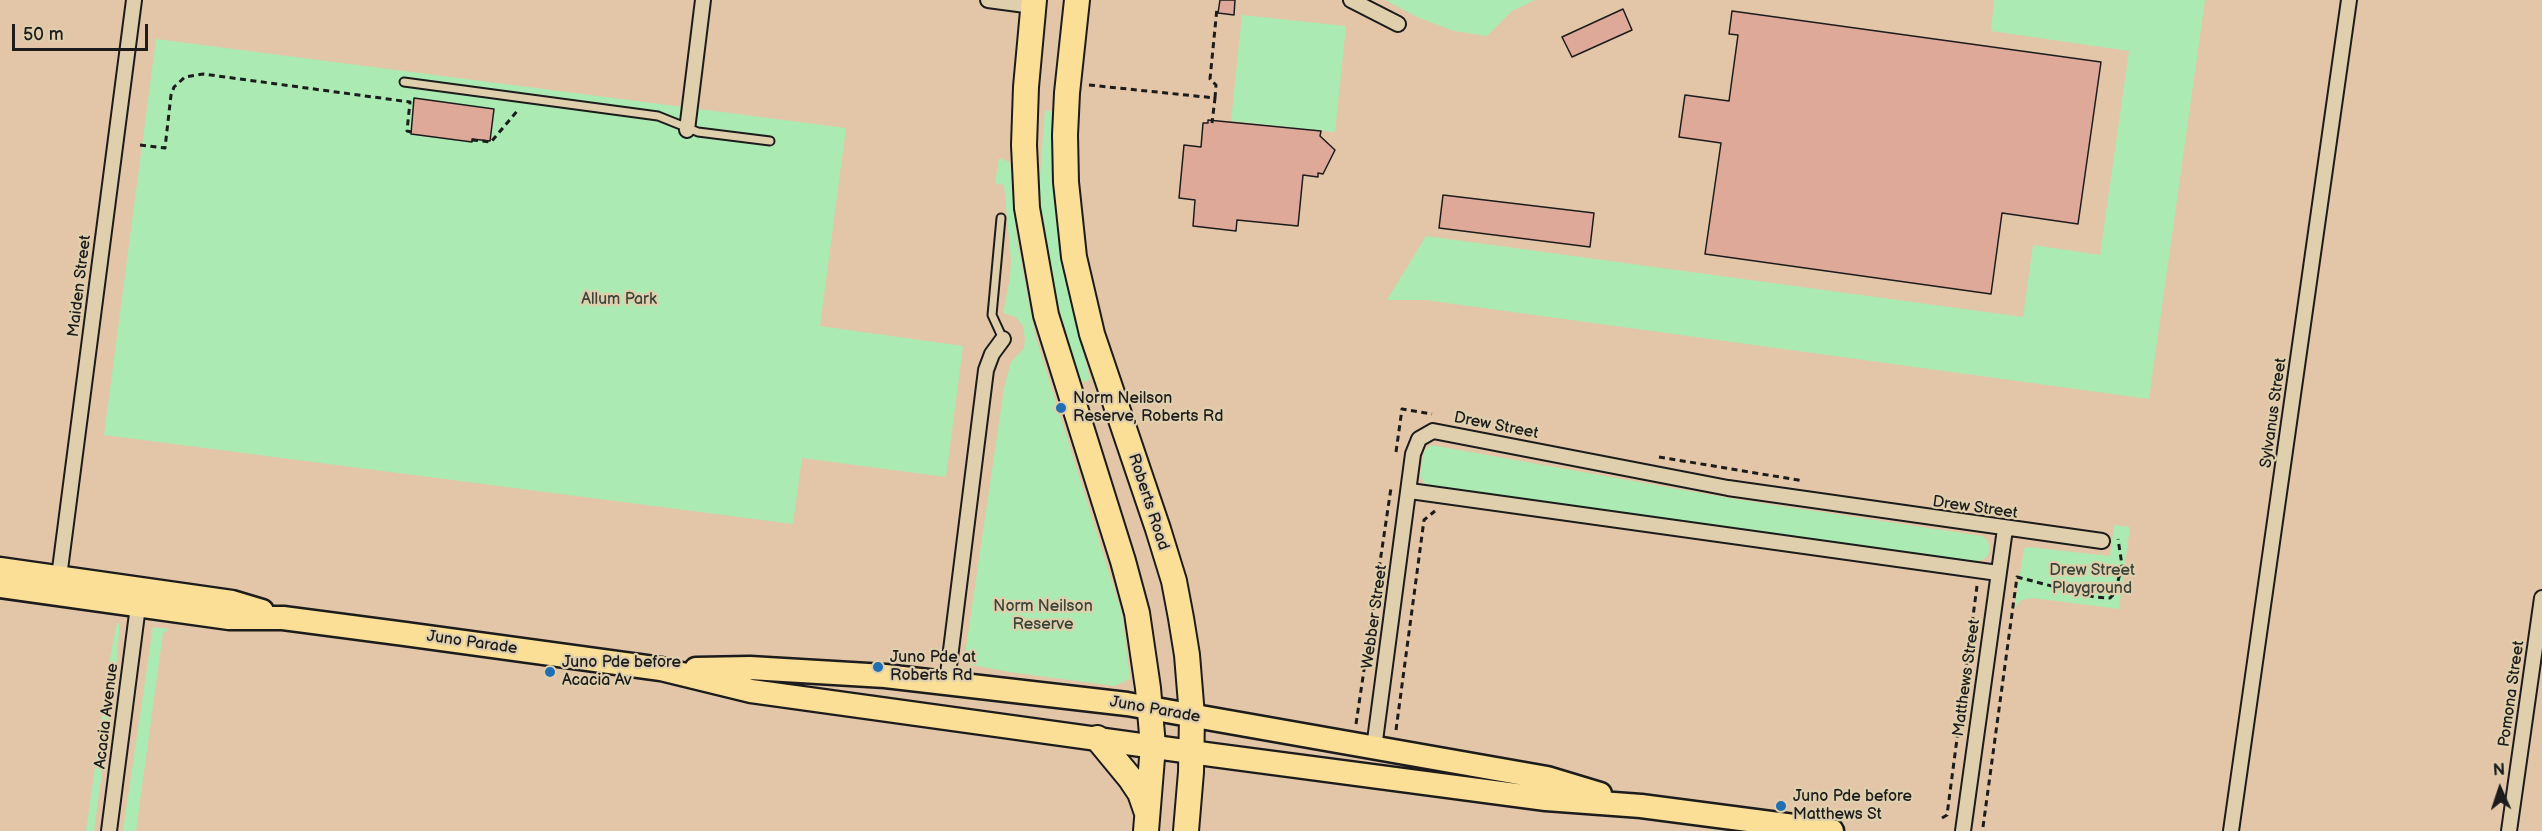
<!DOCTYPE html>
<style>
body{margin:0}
#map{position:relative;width:2542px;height:831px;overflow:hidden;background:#e3c6a8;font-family:"Balsamiq Sans",sans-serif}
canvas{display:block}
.north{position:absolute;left:2470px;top:759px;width:60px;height:60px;-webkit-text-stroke:4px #e0cfac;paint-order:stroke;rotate:357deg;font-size:16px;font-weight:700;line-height:24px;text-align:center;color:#1c1c1c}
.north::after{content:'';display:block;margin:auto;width:21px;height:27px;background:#1c1c1c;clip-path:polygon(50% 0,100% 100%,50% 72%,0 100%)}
.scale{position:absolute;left:12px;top:24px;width:136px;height:27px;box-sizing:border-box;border:3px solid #1c1c1c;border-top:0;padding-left:8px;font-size:18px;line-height:21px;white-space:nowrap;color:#1c1c1c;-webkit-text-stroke:4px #e0cfac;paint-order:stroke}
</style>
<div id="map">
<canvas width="2542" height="831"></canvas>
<div class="north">N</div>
<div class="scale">50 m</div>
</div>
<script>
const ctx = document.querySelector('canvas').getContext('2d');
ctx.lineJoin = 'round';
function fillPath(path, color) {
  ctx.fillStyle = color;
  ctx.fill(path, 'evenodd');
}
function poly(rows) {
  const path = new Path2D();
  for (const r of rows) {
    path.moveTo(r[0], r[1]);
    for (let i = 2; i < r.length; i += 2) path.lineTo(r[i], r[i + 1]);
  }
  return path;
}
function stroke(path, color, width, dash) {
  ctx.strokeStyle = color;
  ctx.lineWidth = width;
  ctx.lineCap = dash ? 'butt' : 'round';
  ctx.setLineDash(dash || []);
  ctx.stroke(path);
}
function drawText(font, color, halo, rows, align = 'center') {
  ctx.font = font + ' "Balsamiq Sans",sans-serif';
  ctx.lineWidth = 4.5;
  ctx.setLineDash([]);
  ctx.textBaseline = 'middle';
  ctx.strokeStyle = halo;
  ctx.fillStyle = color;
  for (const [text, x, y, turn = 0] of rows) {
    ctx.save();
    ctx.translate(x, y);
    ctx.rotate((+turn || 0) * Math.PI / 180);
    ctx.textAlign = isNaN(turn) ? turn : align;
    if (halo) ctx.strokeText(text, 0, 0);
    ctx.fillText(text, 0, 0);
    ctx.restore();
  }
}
fillPath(poly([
 [1385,0,1535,0,1512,11,1487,36,1454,31,1417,17],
 [1994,0,2205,0,2149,399,1425,300,1387,300,1426,236,2023,317,2033,245,2100,255,2129,51,1991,31],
 [1242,15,1346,26,1335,132,1231,121],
 [156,39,846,128,820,326,963,346,946,477,802,458,793,524,104,435],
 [1045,111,1052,111,1051,171,1064,270,1090,380,1080,383,1057,301,1045,237,1039,189],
 [999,158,1010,162,1017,240,1035,335,1122,614,1130,679,1115,686,1009,672,968,664,965,655,1004,388,1011,362,1024,348,1025,339,1023,326,1016,317,1003,313,1010,278,1011,260,1004,185,995,183],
 [1431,445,1734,499,1982,536,1988,541,1990,551,1986,558,1977,562,1431,487,1425,484,1420,475,1424,451],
 [2114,525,2130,527,2119,609,2033,598,2021,600,2014,609,2024,549,2027,547,2110,556],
 [117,623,119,623,119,634,116,669,94,831,86,831,111,653],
 [153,627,169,629,163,633,136,831,123,831]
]), '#abeab2');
const building = poly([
 [1220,0,1235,0,1234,15,1218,13,1220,0],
 [1623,9,1632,30,1572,57,1562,37,1623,9],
 [1732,11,2101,62,2078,224,2002,213,1991,294,1705,254,1721,143,1679,137,1685,95,1729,101,1738,35,1729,34,1732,11],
 [414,98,494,109,490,141,472,139,472,142,411,134,414,98],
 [1208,120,1321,131,1320,136,1335,150,1323,174,1318,173,1318,177,1303,175,1298,226,1237,220,1236,231,1193,226,1195,200,1179,198,1184,145,1201,147,1203,123,1208,123,1208,120],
 [1443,195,1594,213,1590,247,1439,228,1443,195]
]);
fillPath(building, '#dea998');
stroke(building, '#1c1c1c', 1.5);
const service = poly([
 [404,82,658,116,698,132,770,141],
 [1001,218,992,315,1003,339]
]);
const minor = poly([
 [988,0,1033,6],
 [1351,0,1398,24],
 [687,130,703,0],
 [1410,491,1998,573],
 [59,577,134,0],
 [947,682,986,370,992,354,1003,339],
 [1374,748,1413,454,1419,439,1433,431,1728,488,2102,541],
 [109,831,138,606],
 [1963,831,2005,529],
 [2231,831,2349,0],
 [2509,831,2542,598]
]);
const primary = poly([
 [0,569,232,602,262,611],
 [0,586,229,618,283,618,405,634,661,669,751,691,1213,755,1546,799,1641,806,1832,831],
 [696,669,750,668,885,676,1127,704,1547,778,1600,794]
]);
const trunk = poly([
 [1034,0,1026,87,1024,145,1027,208,1046,315,1123,561,1137,613,1148,688,1153,746,1146,831],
 [1077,0,1067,93,1065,135,1066,182,1074,257,1092,334,1158,529,1174,581,1181,618,1187,655,1192,716,1191,772,1186,831],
 [1097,738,1130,778,1140,793,1147,813]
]);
stroke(service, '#1c1c1c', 11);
stroke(minor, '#1c1c1c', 18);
stroke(primary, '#1c1c1c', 27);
stroke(trunk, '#1c1c1c', 28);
stroke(poly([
 [1089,85,1215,98,1212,123],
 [1215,98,1216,85,1210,79,1217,8],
 [472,140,491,142,518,110],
 [140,145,165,148,171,95,174,87,185,77,203,74,410,102,407,131,411,132],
 [1396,452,1402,409,1432,414],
 [1659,457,1804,481],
 [1356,724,1391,488],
 [1396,730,1424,520,1435,511],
 [1942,818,1947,815,1977,586],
 [1983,827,2017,577,2094,597,2110,598,2115,593,2122,565,2118,539]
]), '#1c1c1c', 3, [6, 4.5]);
stroke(service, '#e0cfac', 7);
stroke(minor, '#e0cfac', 14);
stroke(primary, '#fbdf96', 22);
stroke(trunk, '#fbdf96', 24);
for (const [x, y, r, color] of [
 [1061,408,6,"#1f6fb2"],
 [878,667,6,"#1f6fb2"],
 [550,672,6,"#1f6fb2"],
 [1781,806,6,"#1f6fb2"]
]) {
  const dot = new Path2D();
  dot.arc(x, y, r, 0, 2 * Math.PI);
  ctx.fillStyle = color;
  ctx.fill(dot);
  stroke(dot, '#e0cfac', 2);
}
drawText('16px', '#1c1c1c', '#e0cfac', [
 ["Maiden Street",80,286,-83],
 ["Sylvanus Street",2274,413,-82],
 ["Drew Street",1496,426,11],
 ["Roberts Road",1148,502,72],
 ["Drew Street",1975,508,8],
 ["Webber Street",1375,617,-82],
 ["Juno Parade",472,643,8],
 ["Matthews Street",1967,678,-82],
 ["Pomona Street",2512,694,-82],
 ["Juno Parade",1155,710,10],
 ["Acacia Avenue",107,716,-83]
]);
drawText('16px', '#39453a', '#e0cfac', [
 ["Allum Park",619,300],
 ["Drew Street",2092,571],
 ["Playground",2092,589],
 ["Norm Neilson",1043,607],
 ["Reserve",1043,625]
]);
drawText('16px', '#1c1c1c', '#e0cfac', [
 ["Norm Neilson",1073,399],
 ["Reserve, Roberts Rd",1073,417],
 ["Juno Pde at",890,658],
 ["Roberts Rd",890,676],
 ["Juno Pde before",562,663],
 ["Acacia Av",562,681],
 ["Juno Pde before",1793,797],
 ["Matthews St",1793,815]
], 'left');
</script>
